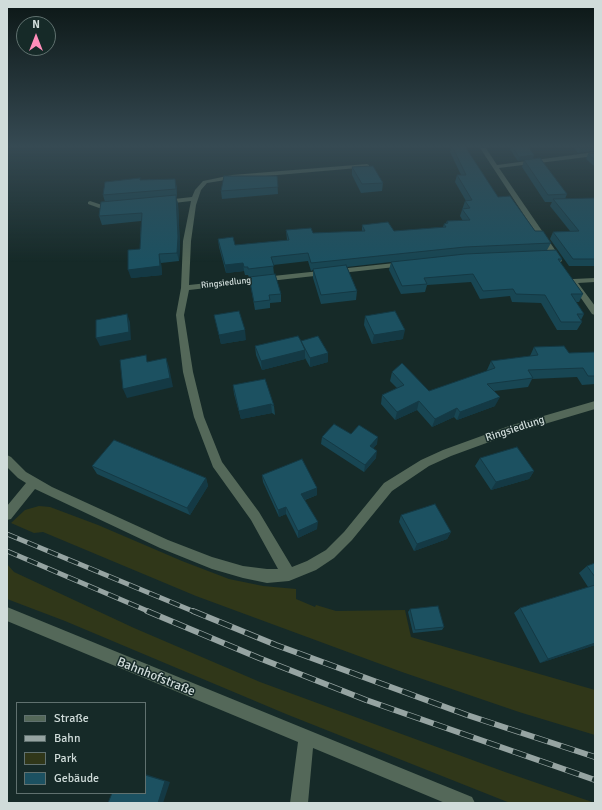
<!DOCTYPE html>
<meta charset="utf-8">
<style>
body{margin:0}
#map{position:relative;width:602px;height:810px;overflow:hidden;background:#162a28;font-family:Signika,sans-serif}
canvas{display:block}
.frame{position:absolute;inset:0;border:8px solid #d0dcda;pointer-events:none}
.legend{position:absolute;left:16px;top:702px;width:130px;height:92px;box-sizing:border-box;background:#162a28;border:1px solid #60716f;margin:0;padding:5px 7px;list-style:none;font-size:12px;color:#d0dcda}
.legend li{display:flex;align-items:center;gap:8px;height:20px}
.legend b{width:20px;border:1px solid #60716f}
.north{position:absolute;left:16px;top:16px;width:40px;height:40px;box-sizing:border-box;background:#162a28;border:1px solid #60716f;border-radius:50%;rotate:0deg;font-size:11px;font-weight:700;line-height:16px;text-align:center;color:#d0dcda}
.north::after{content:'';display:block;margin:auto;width:14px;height:18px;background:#ff8eba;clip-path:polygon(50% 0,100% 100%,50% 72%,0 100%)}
</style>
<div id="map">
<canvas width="602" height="810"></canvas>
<div class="frame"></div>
<ul class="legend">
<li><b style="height:5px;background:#546859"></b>Straße</li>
<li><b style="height:5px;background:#96a4a2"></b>Bahn</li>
<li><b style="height:11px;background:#303719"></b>Park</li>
<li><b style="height:11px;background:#1c5161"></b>Gebäude</li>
</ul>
<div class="north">N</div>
</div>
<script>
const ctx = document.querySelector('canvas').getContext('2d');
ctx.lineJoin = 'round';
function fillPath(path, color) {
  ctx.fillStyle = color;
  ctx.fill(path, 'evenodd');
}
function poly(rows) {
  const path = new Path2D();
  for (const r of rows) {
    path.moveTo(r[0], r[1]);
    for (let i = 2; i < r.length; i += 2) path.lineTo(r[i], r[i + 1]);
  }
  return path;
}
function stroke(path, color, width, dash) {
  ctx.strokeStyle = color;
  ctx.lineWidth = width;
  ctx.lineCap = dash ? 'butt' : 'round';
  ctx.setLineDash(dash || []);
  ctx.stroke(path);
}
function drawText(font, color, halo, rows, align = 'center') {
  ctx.font = font + ' Signika,sans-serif';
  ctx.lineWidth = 3;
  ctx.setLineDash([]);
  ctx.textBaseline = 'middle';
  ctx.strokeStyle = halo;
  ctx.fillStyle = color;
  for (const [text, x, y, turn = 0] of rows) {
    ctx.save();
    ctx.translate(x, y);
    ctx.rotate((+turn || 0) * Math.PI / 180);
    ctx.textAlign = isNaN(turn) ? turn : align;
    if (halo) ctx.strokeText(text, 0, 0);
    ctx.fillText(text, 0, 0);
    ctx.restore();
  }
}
fillPath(poly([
 [39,506,50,507,98,525,182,561,229,579,263,586,296,589,296,599,315,607,316,605,336,611,405,610,411,637,595,690,595,735,519,712,402,672,196,596,43,532,34,533,11,523,25,510],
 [7,564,14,572,134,628,260,682,505,772,595,803,510,803,286,714,65,621,7,599]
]), '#303719');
fillPath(poly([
 [480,148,486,148,497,165,595,152,595,156,499,168,562,260,561,262,555,262,480,148],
 [367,164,369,165,369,167,232,179,207,183,201,190,196,205,191,241,189,285,404,262,408,264,404,266,189,290,184,315,193,372,204,417,222,462,259,512,292,567,307,561,326,550,344,532,384,483,421,460,443,450,509,426,595,401,595,409,511,434,451,456,429,466,392,491,352,540,334,558,316,570,289,581,267,583,243,578,212,569,160,548,35,489,11,519,7,520,7,506,26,483,18,478,7,467,7,455,11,457,26,472,52,487,168,540,212,557,243,566,267,569,278,569,251,520,213,467,194,417,183,372,176,315,181,288,183,241,191,201,165,204,162,202,165,200,192,197,195,190,203,181,232,175,367,164],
 [90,201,102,205,113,204,116,206,102,209,88,204,88,202,90,201],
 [595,278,595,282,578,283,595,306,595,315,592,314,572,285,573,283,569,281,573,279,595,278],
 [7,607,472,797,475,803,445,803,313,748,308,803,290,803,298,742,7,621,7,607]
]), '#546859');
const railFar1 = poly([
 [7,534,195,612],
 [7,551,150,612]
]);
const rail = poly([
 [147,611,259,658,366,700,595,780],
 [193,611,276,645,467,715,595,757]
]);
stroke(railFar1, '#96a4a2', 5);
stroke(rail, '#96a4a2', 6);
stroke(railFar1, '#162a28', 3.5, [11]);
stroke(rail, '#162a28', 4.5, [14]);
fillPath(poly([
 [451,148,466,148,498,197,535,231,551,243,547,250,562,259,560,262,583,294,579,302,576,302,584,314,581,320,582,322,577,330,557,330,541,303,512,302,510,296,480,299,471,282,427,285,425,292,401,294,389,270,391,262,347,267,357,291,356,300,321,304,313,278,313,270,311,271,308,261,273,265,274,274,281,294,281,302,270,303,270,308,255,310,249,277,248,275,245,275,244,271,226,273,219,247,218,239,235,245,287,240,286,230,313,233,362,231,362,225,394,231,443,227,444,224,446,223,447,221,463,221,460,216,465,201,466,201,455,182,457,175,461,175,450,152],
 [511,148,529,148,534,155,533,159,567,194,565,199,595,198,595,266,569,266,550,239,553,232,570,231,550,206,552,202,545,202,522,167,524,160,518,161,510,150],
 [574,148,595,148,578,153],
 [595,153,595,166,594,166,586,159,588,154],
 [352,167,383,183,382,191,361,193,352,175],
 [277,176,278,194,222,199,221,191],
 [140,178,140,180,177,187,177,197,176,197,178,204,180,246,179,261,161,263,162,275,131,278,140,249,141,221,102,225,99,216,105,202,103,195],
 [214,315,246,340,221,344],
 [365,316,403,339,372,344,364,325],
 [301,341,328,353,328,362,310,367,305,358,305,359,262,370,256,355,255,346],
 [534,347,569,353,595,352,595,384,582,385,577,377,532,379,528,387,494,391,495,406,457,420,454,417,432,427,417,410,395,420,381,404,382,395,397,388,390,381,392,372,429,391,488,371,487,370,491,361,530,356],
 [265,379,274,406,275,415,272,413,241,419,234,394,233,385],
 [351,434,377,444,373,448,376,458,364,472,321,444,322,437],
 [480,458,534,471,529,479,491,490,475,466],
 [92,466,206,478,208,486,190,515,97,474],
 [262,475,317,488,317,495,305,500,317,529,298,538,286,514,279,517,263,482],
 [401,515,451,532,447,539,414,551,399,522],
 [595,563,595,645,540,663,514,613,520,608,588,587,579,573,587,566],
 [410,609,444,627,442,630,413,633,408,612]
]), '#184653');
fillPath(poly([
 [580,148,595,148,595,151,578,153],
 [534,155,533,159,518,161,519,157],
 [175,179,177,187,177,197,176,189],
 [176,195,178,204,180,246,179,261,177,253],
 [159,254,161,263,162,275,131,278,128,270],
 [243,263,244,271,226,273,225,265],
 [127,314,130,322,131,340,100,346,96,338],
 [245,330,246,340,221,344,219,335],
 [405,330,403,339,372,344,374,335],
 [305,350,305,359,262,370,261,361],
 [328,353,328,362,310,367,310,358],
 [166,358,169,367,173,387,127,398,123,389],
 [500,397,495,406,457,420,460,412],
 [419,401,417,410,395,420,397,412],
 [271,404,272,413,241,419,239,411],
 [457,408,454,417,432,427,435,419],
 [378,437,377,444,369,454,370,446],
 [377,451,376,458,364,472,365,465],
 [534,471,529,479,491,490,496,482],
 [206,478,208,486,190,515,187,508],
 [317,488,317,495,301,501,301,494],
 [286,507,286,514,279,517,278,510],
 [318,522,317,529,298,538,298,531],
 [451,532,447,539,414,551,417,544],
 [595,643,595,645,540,663,548,659],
 [145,774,170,782,163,803,158,803]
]), '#143944');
const building = poly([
 [453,148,466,148,498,197,510,196,535,231,543,231,551,243,465,247,311,263,308,253,271,257,274,266,248,269,248,267,244,267,243,263,225,265,218,239,233,237,235,245,289,240,286,230,311,228,313,233,365,231,362,225,388,222,394,231,446,227,444,224,448,223,447,221,470,220,462,209,470,208,465,201,472,200,457,175,466,175,453,148],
 [513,148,529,148,534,155,519,157,513,148],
 [595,153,595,160,588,154,595,153],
 [540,158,567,194,548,195,524,160,540,158],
 [373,166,383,183,362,184,352,167,373,166],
 [224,176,277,176,278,187,221,191,224,176],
 [140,178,140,180,175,179,176,189,103,195,105,182,140,178],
 [176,195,178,237,177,253,159,254,160,266,128,270,128,250,140,249,142,213,99,216,101,202,176,195],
 [595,198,595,259,573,259,553,232,579,231,553,199,595,198],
 [556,250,562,259,558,259,583,294,571,294,584,314,577,314,582,322,561,322,545,295,516,294,513,289,483,291,473,274,424,278,427,284,402,286,391,262,465,254,556,250],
 [346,265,357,291,321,295,313,269,346,265],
 [275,274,281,294,269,295,270,300,254,302,249,277,275,274],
 [239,311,245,330,219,335,214,315,239,311],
 [395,311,405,330,374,335,365,316,395,311],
 [127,314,129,332,96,338,96,320,127,314],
 [298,336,301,341,318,336,328,353,310,358,301,341,305,350,261,361,255,346,298,336],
 [564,346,569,353,595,352,595,376,588,376,583,368,528,370,533,378,487,384,500,397,460,412,457,408,435,419,419,401,397,412,382,395,404,385,392,372,402,363,429,391,495,368,491,361,538,355,534,347,564,346],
 [146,355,147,362,166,358,170,378,123,389,120,360,146,355],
 [265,379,274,406,271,404,239,411,233,385,265,379],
 [334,424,351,434,359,425,378,437,370,446,377,451,365,465,322,437,334,424],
 [114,440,206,478,187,508,92,466,114,440],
 [517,447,534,471,496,482,480,458,517,447],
 [302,459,317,488,301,494,318,522,298,531,286,507,278,510,262,475,302,459],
 [435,504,451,532,417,544,401,515,435,504],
 [595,563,595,577,587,566,595,563],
 [595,585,595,643,548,659,520,608,595,585],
 [438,606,444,627,415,630,410,609,438,606],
 [145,775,165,781,158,803,108,803,112,793,145,793,145,775]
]);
fillPath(building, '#1c5161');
stroke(building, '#143944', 1);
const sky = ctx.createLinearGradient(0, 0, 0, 262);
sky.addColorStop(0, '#0c1716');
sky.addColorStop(0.56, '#364a53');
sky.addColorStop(1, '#364a5300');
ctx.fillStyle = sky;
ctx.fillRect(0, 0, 602, 262);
drawText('9px', '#d0dcda', '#162a28', [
 ["Ringsiedlung",226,283,-6]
]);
drawText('11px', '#d0dcda', '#162a28', [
 ["Ringsiedlung",515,429,-18]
]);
drawText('13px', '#d0dcda', '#162a28', [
 ["Bahnhofstraße",156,677,22]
]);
</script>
